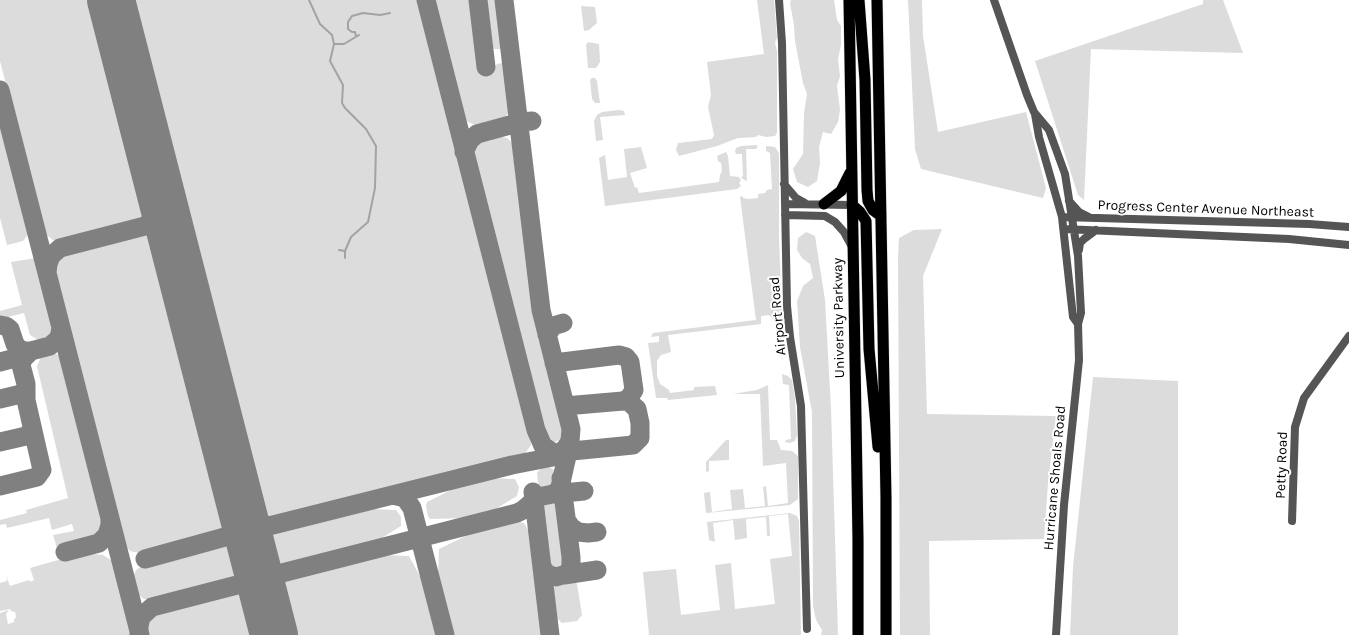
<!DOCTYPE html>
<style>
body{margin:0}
canvas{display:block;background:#fff}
</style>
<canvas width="1349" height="635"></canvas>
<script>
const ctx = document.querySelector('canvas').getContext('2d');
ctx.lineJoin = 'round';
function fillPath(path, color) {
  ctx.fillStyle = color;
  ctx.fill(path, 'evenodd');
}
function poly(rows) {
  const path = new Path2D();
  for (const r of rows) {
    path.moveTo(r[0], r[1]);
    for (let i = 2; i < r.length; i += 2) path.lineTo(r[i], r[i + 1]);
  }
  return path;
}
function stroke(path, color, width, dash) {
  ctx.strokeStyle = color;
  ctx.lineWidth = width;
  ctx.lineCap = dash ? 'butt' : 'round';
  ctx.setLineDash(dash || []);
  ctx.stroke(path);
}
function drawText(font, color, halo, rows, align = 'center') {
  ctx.font = font + ' Karla,sans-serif';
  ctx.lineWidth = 4;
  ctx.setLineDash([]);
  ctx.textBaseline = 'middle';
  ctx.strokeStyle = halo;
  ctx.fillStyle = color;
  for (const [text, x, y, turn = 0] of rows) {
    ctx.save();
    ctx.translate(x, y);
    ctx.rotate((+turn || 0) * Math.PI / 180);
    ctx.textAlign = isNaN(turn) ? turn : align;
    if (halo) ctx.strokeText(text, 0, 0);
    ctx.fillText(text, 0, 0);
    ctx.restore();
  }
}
fillPath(poly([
 [0,0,95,0,149,211,146,218,58,241,53,240,44,233,0,61],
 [128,0,420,0,530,431,531,445,524,455,277,517,268,518,258,510],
 [432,0,473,0,480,68,492,67,493,69,497,64,502,63,509,70,513,104,508,114,503,119,493,123,478,126,468,122,463,117],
 [485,0,500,0,505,42,500,49,494,49,490,44],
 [757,0,774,0,777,37,775,43,777,51,777,133,775,136,766,137,758,135,756,137,738,138,717,146,679,156,676,150,678,143,712,139,714,135,708,107,711,95,707,62,764,54],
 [791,0,834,0,837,20,841,26,841,45,838,59,840,76,837,86,840,110,838,122,831,134,823,132,819,147,820,163,817,181,808,187,797,182,793,169,803,154,804,113,807,94,803,83,795,41,794,25,790,3],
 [908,0,922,0,923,36,938,132,1026,112,1046,188,1043,198,921,169,915,149],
 [1203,0,1223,0,1243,53,1091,49,1084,200,1078,195,1035,61,1203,4],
 [581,6,595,7,597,23,589,30,584,31],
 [588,42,599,44,600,62,596,68,588,68,586,45],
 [592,78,595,78,597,81,600,103,595,103,592,99,590,80],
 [619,110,624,111,625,115,600,117,603,140,596,141,594,121,597,115,602,112],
 [0,115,30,232,23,241,7,245,0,218],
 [497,136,507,138,517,147,537,322,564,429,564,435,558,441,551,443,543,434,474,161,474,150,479,142,486,138],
 [756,145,758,146,756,149,746,149,747,181,741,178,743,176,742,154,736,154,735,151,736,148,741,146],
 [766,146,775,147,779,153,779,239,783,337,779,340,776,323,769,315,761,316,761,324,668,335,671,352,661,355,657,361,657,376,660,384,669,390,670,393,694,390,694,387,715,386,717,395,668,400,667,398,656,398,648,343,659,342,659,336,651,337,653,333,756,320,740,197,743,196,743,198,748,199,758,198,758,194,765,193,767,190,772,189,770,153,766,151],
 [641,147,647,168,630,173,635,188,637,187,639,193,719,182,720,175,722,171,721,163,718,161,717,156,726,152,728,156,730,176,739,177,741,181,739,183,741,186,737,189,605,206,599,158,605,155,608,180,627,177,624,149],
 [942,229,923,276,927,414,1056,416,1048,483,1044,539,929,541,930,635,900,635,898,258,899,238,914,230],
 [147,232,155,237,227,519,224,527,216,534,139,553,130,551,123,543,54,271,58,258,66,253],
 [806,232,815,236,825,300,831,409,838,635,821,635,822,630,816,620,813,606,812,412,800,347,797,301,803,286,813,278,810,264,802,258,797,250,798,238],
 [36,258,54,325,51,336,47,339,40,341,30,335,24,313,0,319,0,311,22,305,11,262],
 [48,353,57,354,63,362,104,521,98,532,93,537,57,548,53,535,74,531,72,524,52,530,49,518,7,528,6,524,0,525,0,520,27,513,26,510,68,498,37,366,42,355],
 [782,374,788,376,792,380,795,399,797,435,795,441,790,443,785,442,786,440,791,439,789,385,783,384],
 [1093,377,1178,381,1178,635,1070,635,1073,567],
 [768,385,770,440,777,440,781,450,792,451,798,456,798,499,790,505,706,513,704,493,710,492,712,512,732,509,730,490,743,489,745,508,765,506,763,487,766,486,768,506,788,503,786,463,763,466,760,394,733,394,757,390],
 [726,440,729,440,729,460,709,461,709,471,706,472,706,462],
 [542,467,549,467,554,470,555,481,547,488,541,487,538,483,537,473],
 [490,478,515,479,519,487,517,496,494,510,465,518,430,519,428,516,426,506,427,502,457,487],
 [550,500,558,505,565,565,562,569,558,571,551,570,548,564,542,510,546,502],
 [372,509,396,510,401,517,401,526,380,539,285,565,276,563,271,559,267,542,275,532,333,516],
 [790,513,797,516,799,521,801,635,649,635,643,572,676,569,681,615,720,610,715,565,731,563,735,609,775,604,770,559,792,556,788,514,769,516,770,536,767,536,766,517,746,519,747,538,735,540,733,520,713,523,715,542,709,540,707,522],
 [512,521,524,523,531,535,544,635,452,635,438,575,439,549,474,532],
 [222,545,229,548,237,556,238,568,236,574,231,579,154,599,144,599,137,594,133,577,136,570,142,566],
 [83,553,103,555,114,562,133,635,0,635,0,613,9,610,6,614,8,624,14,622,14,620,16,617,15,612,11,611,10,609,0,611,0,583,7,581,6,576,10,586,29,580,30,582,34,580,30,568],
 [383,555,409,556,422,580,438,635,290,635,279,592,281,587,287,579,348,563],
 [575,582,577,584,582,615,577,621,562,623,554,616,552,589,559,583],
 [235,593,244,596,248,602,257,635,146,635,146,620,154,612]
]), '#dcdcdc');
stroke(poly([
 [309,0,320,24,332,35,334,44,330,61,343,85,342,103,345,108,366,129,376,146,375,188,368,222,351,237,345,251,345,258],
 [356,36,355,32,352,32,348,29,348,22,352,16,363,13,380,15,390,13],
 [334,44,344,44,359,35],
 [339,250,345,251]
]), '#a3a3a3', 2);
stroke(poly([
 [426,0,536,430,543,446,552,452,562,454],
 [478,0,486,67],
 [0,90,140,635],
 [464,152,470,140,477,134,521,122,532,121],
 [145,226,151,222,158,214,161,208,161,195],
 [47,273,48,264,51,256,60,248,145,226,152,225,162,229,173,243],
 [0,325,6,326,10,329,15,344,18,348,24,351,31,351],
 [547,335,553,326,563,323],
 [0,362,15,358,27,352,50,346,59,338,61,328],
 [554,363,619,355,626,357,630,362,634,390,629,398,623,401,565,406],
 [0,399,21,394,26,388],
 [0,442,26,436,31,431,32,427],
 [556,456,572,451,633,445,640,438,640,423,637,409,629,402,623,401],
 [0,486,37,477,42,470,26,400,26,384,21,365,23,359,31,351],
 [533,492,550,635],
 [553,494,584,491],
 [393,495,405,498,412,508,445,635],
 [241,507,252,521,260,525,269,526,512,465,553,457,565,449,570,441,571,429,541,310,504,0],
 [567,521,571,527,578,532,588,533,597,532],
 [269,526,260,533,256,539,254,556,264,568,273,573,282,573,517,513,523,510,538,497,553,494,558,491,560,487,570,443],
 [65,552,99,543,107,535,110,525,110,518],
 [145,559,225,537,233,537,245,544,254,556,253,562],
 [542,567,547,574,556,577,566,574,571,568,571,557,561,478],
 [564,575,597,570],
 [139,634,139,626,141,617,152,607,237,585,246,585,254,589,260,594,266,605]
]), '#808080', 19);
stroke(poly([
 [111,0,274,635]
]), '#808080', 48);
const highway = poly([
 [849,0,858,539,858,635],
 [859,0,865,80,867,190,868,201,873,210,881,216],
 [877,0,886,498,886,635],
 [824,204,841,191,850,173],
 [852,205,860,212,866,221,869,349,878,447]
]);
stroke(highway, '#dbdbdb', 12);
stroke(poly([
 [779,0,782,43,787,306,790,337,801,406,807,629],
 [994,0,1027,95,1034,112,1049,130,1065,174,1078,256,1081,313,1078,324,1079,360,1064,505,1056,635],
 [1035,114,1039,137,1062,217,1073,317,1078,324],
 [784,184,796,198,805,203],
 [1069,201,1079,212,1089,217],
 [785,204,852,205],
 [785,215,825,216,835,222,844,232,851,245],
 [1062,217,1309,224,1349,227],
 [1064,229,1289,239,1349,245],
 [1079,250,1080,243,1084,239,1096,230],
 [1292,521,1295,427,1304,398,1349,336]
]), '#555', 8);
stroke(highway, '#000', 11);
drawText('14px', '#000', '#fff', [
 ["Progress Center Avenue Northeast",1206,209,2],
 ["Airport Road",778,316,-95],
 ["University Parkway",839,318,-91],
 ["Petty Road",1282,465,-88],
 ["Hurricane Shoals Road",1055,478,-85]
]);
</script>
